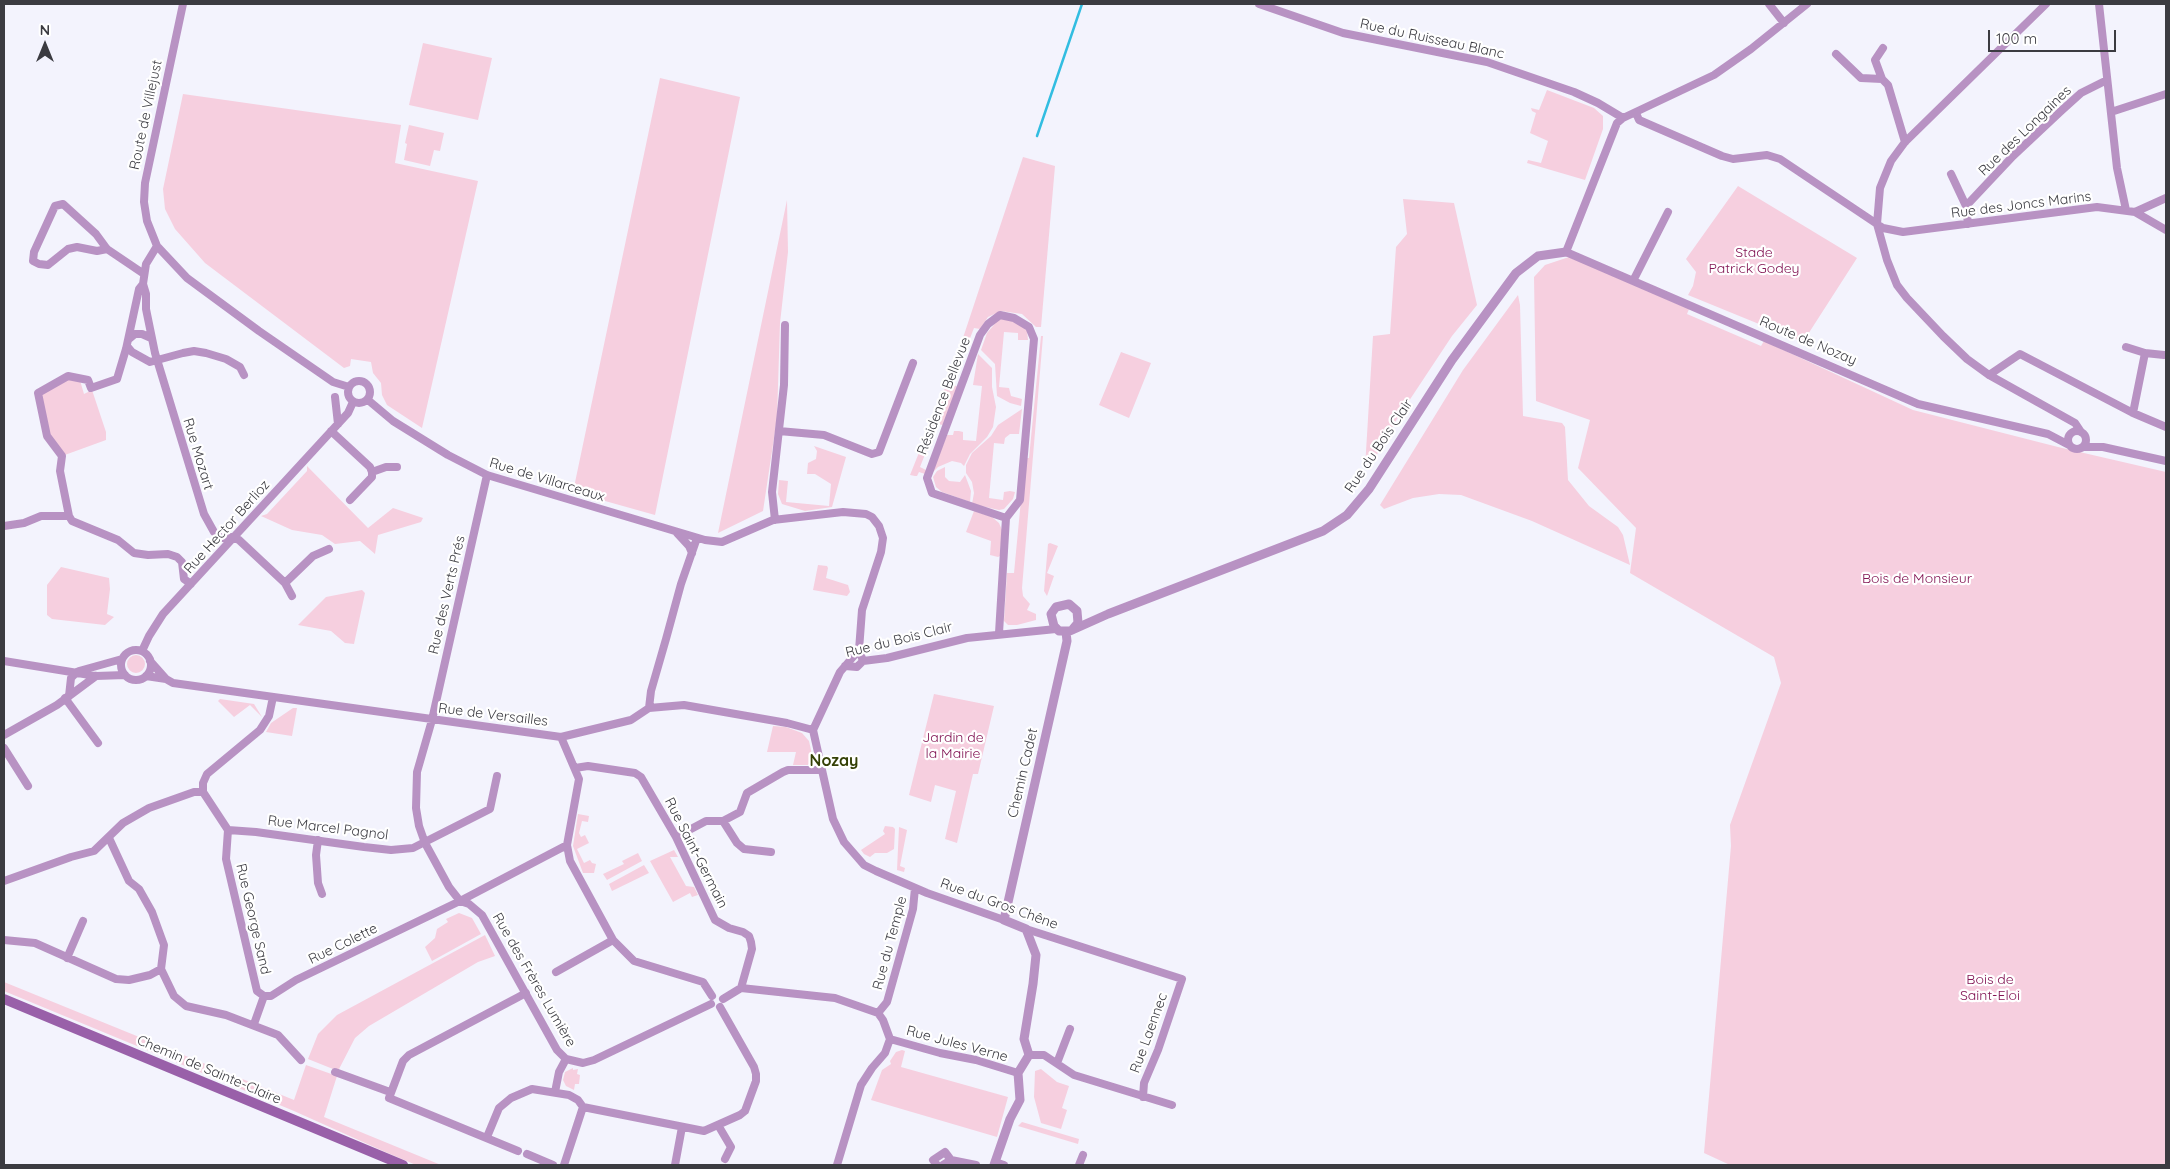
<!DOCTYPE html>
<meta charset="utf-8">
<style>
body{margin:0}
#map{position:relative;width:2170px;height:1169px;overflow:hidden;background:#f3f3fd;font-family:Quicksand,sans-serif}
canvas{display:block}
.frame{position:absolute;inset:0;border:5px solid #3b3b41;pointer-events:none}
.north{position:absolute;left:20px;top:20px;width:50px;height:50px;-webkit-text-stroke:4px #fff;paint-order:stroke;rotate:0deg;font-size:14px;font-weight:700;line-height:20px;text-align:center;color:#3b3b41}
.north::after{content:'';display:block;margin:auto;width:18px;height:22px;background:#3b3b41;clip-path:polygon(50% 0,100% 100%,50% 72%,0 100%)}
.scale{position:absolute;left:1988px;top:30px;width:128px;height:22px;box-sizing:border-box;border:2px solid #3b3b41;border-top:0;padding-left:6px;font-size:15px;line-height:18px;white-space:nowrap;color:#3b3b41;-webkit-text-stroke:4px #fff;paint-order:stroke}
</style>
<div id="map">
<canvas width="2170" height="1169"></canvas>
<div class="frame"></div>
<div class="north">N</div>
<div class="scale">100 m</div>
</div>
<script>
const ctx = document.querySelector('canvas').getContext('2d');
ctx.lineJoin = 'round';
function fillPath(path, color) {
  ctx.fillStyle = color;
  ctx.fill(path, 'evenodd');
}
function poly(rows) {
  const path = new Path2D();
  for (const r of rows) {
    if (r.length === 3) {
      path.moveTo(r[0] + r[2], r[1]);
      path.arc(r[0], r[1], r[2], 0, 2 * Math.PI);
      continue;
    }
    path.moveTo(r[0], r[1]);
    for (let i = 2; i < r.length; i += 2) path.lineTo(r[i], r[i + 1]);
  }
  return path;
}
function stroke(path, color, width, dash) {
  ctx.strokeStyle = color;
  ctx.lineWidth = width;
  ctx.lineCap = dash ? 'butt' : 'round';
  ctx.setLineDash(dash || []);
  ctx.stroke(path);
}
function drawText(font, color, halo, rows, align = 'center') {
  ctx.font = font + ' Quicksand,sans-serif';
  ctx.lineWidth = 4.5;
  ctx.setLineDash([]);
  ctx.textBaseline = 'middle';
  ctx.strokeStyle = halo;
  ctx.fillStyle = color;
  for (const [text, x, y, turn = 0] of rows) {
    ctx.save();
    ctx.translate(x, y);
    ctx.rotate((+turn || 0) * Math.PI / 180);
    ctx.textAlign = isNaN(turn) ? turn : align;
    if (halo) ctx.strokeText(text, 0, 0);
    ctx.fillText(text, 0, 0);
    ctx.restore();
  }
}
fillPath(poly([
 [423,43,492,58,478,120,409,105],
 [660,78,740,97,655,515,573,492],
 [1547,90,1594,108,1603,116,1603,129,1585,180,1527,163,1528,160,1541,163,1548,141,1530,133,1536,113,1532,111,1531,108,1539,110],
 [183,94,401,125,395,163,478,181,422,428,387,405,382,395,381,383,373,373,371,362,351,359,350,366,344,368,205,263,175,229,165,209,163,189],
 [409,125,444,133,440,151,434,150,430,166,404,160,407,144,405,143],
 [1023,157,1055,166,1041,327,1036,327,1022,314,1001,311,988,317,980,329,974,328,952,384,958,387,943,425,937,424,920,467,926,470,925,474,919,472,917,476,915,476,910,475,953,368],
 [1738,186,1857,258,1803,342,1688,295,1693,286,1696,272,1686,259],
 [1403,199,1454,203,1477,305,1452,336,1397,419,1375,458,1365,468,1373,336,1390,334,1396,247,1407,234],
 [787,200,788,252,780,323,777,418,763,511,718,533],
 [1569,257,1689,309,1687,314,1761,346,1764,341,1913,410,2058,447,2166,472,2166,1165,1730,1165,1704,1153,1731,846,1730,825,1781,683,1774,657,1630,573,1636,528,1578,468,1590,420,1536,401,1534,277,1545,265],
 [1518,295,1520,305,1523,416,1562,423,1565,427,1568,480,1589,506,1618,527,1623,535,1630,565,1532,521,1461,495,1439,494,1413,498,1384,509,1380,505,1463,370],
 [1005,318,1022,325,1027,331,1028,340,1018,340,1018,333,1004,332,999,387,1009,388,1011,396,1022,399,1021,406,1010,403,997,396,995,364,981,350,987,333,998,320],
 [1041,336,1043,336,1022,588,1023,596,1030,604,1027,610,1036,614,1036,620,1017,625,1008,625,1004,621,1007,573,1014,573,1025,458,1029,458],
 [1121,352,1151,363,1129,418,1099,405],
 [978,354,992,368,992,387,996,407,993,427,987,437,970,454,964,466,961,463,952,461,938,467,932,473,947,435,953,435,954,431,959,431,963,432,963,440,976,441,982,386,973,385],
 [79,377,84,394,92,390,106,432,106,440,62,456,47,436,38,393,48,385],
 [1022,409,1019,434,1010,434,1005,438,1004,444,994,443,989,498,1003,500,1004,492,1010,491,1015,492,1013,499,1004,509,999,510,972,504,974,493,972,482,966,473,966,465,972,453,991,436,998,425],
 [814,446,846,457,832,507,805,511,782,504,778,494,779,480,788,481,786,502,829,506,831,484,815,474,807,474,808,463,816,459,817,451],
 [307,466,368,528,393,508,423,518,421,522,378,535,375,554,360,541,335,544,322,535,292,530,261,516,267,514,307,471],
 [945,467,945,477,949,481,960,482,965,475,971,491,970,502,942,492,936,487,933,477,937,471],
 [974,511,992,517,999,523,1002,530,1000,556,998,557,990,555,991,541,966,532],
 [1050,543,1058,546,1047,573,1054,576,1047,596,1044,591,1048,544],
 [818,565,827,566,828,568,826,578,848,585,850,592,847,596,813,590],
 [61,567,109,578,110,589,107,614,114,617,105,625,52,619,47,615,47,585],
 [362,590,365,593,354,644,345,643,331,631,298,625,326,597],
 [136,664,9],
 [934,694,994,706,978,774,973,774,957,843,945,839,956,791,935,785,931,802,909,795],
 [220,699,254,704,262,717,250,705,234,717,218,701],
 [293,708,297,708,292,736,266,732,271,723],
 [773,726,786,727,802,733,809,741,813,759,808,765,793,765,796,752,767,752],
 [578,814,589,816,588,822,582,821,579,833,581,837,585,835,589,843,577,849,584,863,590,860,592,863,596,864,594,873,583,873,573,846],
 [885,826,893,827,895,829,894,849,887,853,875,853,870,857,864,854,861,850,885,834,883,831],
 [899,827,907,830,900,866,905,868,904,872,897,870],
 [674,850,678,857,670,857,686,886,694,887,698,895,692,897,690,893,673,902,650,861],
 [638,853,642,861,607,880,603,874,624,864,622,861],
 [644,865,649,873,612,891,609,884],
 [459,913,472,918,481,934,432,961,425,947,435,938,437,929,448,922,446,919],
 [485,935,495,956,478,962,369,1026,355,1038,338,1071,308,1059,318,1034,337,1015],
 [4,982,294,1100,306,1065,337,1076,324,1117,441,1165,416,1165,383,1151,294,1111,4,991],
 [902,1050,905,1051,901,1067,1008,1097,997,1137,871,1100,882,1070,891,1064,890,1061,896,1052],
 [573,1068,573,1070,578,1069,577,1074,580,1075,579,1084,575,1084,574,1090,566,1086,563,1080,565,1072],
 [1041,1069,1057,1082,1069,1086,1062,1108,1067,1110,1061,1129,1041,1123,1034,1097,1035,1071],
 [1022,1122,1079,1139,1078,1144,1018,1126]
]), '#f6cfdf');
stroke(poly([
 [1037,136,1082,4]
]), '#32bde1', 2.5);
stroke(poly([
 [183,4,145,183,144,202,147,221,157,246,187,278,259,331,333,382,349,387],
 [1259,4,1343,33,1487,62,1574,92,1598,103,1623,118],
 [1769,4,1784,23],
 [1807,4,1751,49,1714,75,1623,118,1617,123,1566,252,1918,404,2048,434,2069,445],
 [2046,4,1905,142,1891,161,1880,188,1877,224,1887,260,1897,285,1907,298,1943,336,1967,359,1989,375,2075,423,2081,432],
 [2099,4,2117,168,2126,210],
 [1836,54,1861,78,1882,79,1888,85,1905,142],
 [1882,79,1875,60,1883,48],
 [2111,112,2166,94],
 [1636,113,1639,120,1722,156,1733,159,1767,155,1780,159,1883,228,1903,232,2097,207,2135,212,2166,230],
 [1951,174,1966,206,1968,224],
 [1966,206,2013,156,2061,111,2081,93,2107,80],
 [2135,212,2166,198],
 [107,249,97,251,77,247,68,249,48,265,39,264,33,261,34,252,55,206,63,204,96,234,107,249,144,274],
 [1633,281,1668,212],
 [143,284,146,294,146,309,155,353,204,514,214,532,221,538,232,537,239,540,285,583,292,596],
 [129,339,135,334,142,334,151,338],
 [127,346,132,352,150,362,183,353,194,351,206,353,226,359,240,367,244,375],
 [2126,347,2145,353,2164,355],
 [1989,375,2020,354,2133,413,2166,427],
 [359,392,11],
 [335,397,338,424],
 [368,400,393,421,448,455,487,475,705,540,722,542,773,520,843,512,866,514,872,517,879,526,883,538,881,552,862,610,859,650,863,661],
 [2133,413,2145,353],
 [2077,440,9],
 [331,431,370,467,372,472,372,477,350,500],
 [779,431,824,435,872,454,879,452,913,363],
 [2083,447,2103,447,2166,461],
 [372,472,386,467,397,467],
 [487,475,432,720,417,772,416,808,419,826,425,843,449,887,460,901,469,904,482,915,557,1050,566,1059,583,1063,594,1060,711,1004],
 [69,516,60,471,62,456,47,436,38,393,68,376,88,380,91,388,117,379,126,349,139,289,143,284,146,264,157,246],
 [775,520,772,492,784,385,785,325],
 [4,526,24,523,41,516,69,516,72,521,118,540,134,553,148,555,168,554,177,557,182,562,184,579,191,584],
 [677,533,689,546,692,553],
 [285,583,313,556,329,549],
 [999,633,1006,518,1020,500,1034,339,1029,327,1014,318,1000,315,988,324,980,335,927,478,932,493,1006,518],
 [859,650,840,672,813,730,833,819,844,842,864,865,876,871,927,893,1004,920],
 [136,665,15],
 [142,651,149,636,163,614,348,413,353,402],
 [4,661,96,676,125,675],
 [150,661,166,679],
 [845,666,857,667,863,661,887,658,967,638,1056,629],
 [79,671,122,659],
 [146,676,166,679,173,683,561,737,631,720,649,708,684,705,787,723,813,730],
 [69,696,71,678,77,672],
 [65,698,98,743],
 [649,708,651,691,666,639,681,584,697,538],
 [4,735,57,705,96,676],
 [561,737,579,779,567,845,570,861,613,940,634,961,703,982,712,996],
 [4,748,28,786],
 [575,768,588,766,635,773,641,777,676,837,715,920,729,928,743,932,749,936,751,942,752,949,741,988],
 [203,792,228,830,226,859,257,991,264,996],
 [723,821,737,843,744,849,771,852],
 [228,830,256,832,364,847,391,850,413,848,490,809,497,776],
 [676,837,706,821,723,821,740,812,747,793,783,772,788,770,822,770],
 [109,838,129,881,139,889,152,912,164,945,161,969],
 [318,840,316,855,318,883,322,894],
 [4,881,71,857,94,851,123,823,149,808,194,792,203,792,203,783,207,774,260,730,269,716,273,697],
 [1026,929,1182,979,1158,1050,1144,1083,1143,1097],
 [4,940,35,943,116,979,129,980,150,975,161,969],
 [67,958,83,921],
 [161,969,174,996,186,1006,226,1015,278,1035,301,1060],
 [556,972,613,940],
 [723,999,741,988,835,998,878,1013],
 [254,1024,264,996,271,996,296,980,460,901,567,845],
 [890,1039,940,1053,976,1060,1018,1073],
 [1029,1055,1044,1055,1074,1075,1172,1105],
 [1057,1063,1070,1029],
 [335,1072,390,1092],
 [555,1092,559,1072,566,1059],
 [583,1107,704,1131,740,1115,745,1111,756,1081,756,1074,754,1067,720,1007],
 [718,1125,731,1147,725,1159],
 [487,1137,499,1108,511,1098,532,1089,569,1095,578,1100,583,1107],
 [518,1151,389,1098,403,1061,409,1055,526,993],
 [527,1154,553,1165],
 [995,1162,1004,1165],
 [564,1165,583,1107],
 [675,1165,682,1127],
 [837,1165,861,1085,872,1068,885,1053,890,1039,883,1020,878,1013,887,1002,913,909,915,888],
 [937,1165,933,1160,945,1152,951,1160],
 [943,1165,951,1160,976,1165],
 [1079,1165,1083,1155]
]), '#b892c3', 8);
stroke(poly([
 [1073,629,1078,623,1077,611,1069,604,1056,607,1051,614,1054,626,1059,631,1070,631,1108,614,1323,531,1347,515,1369,489,1452,360,1516,273,1538,256,1566,252],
 [994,1165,1010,1119,1020,1100,1018,1073,1029,1055,1024,1039,1033,984,1036,955,1026,929,1004,920,1067,641,1066,632]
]), '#b892c3', 9);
stroke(poly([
 [4,999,403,1165]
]), '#9960a9', 10);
drawText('14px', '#3b3b41', '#fff', [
 ["Rue du Ruisseau Blanc",1432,39,12],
 ["Route de Villejust",146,115,-78],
 ["Rue des Longaines",2025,131,-44],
 ["Rue des Joncs Marins",2021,205,-7],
 ["Route de Nozay",1808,341,23],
 ["Résidence Bellevue",944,396,-69],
 ["Rue du Bois Clair",1379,446,-56],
 ["Rue Mozart",198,454,73],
 ["Rue de Villarceaux",547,480,17],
 ["Rue Hector Berlioz",227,527,-48],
 ["Rue des Verts Prés",447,595,-77],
 ["Rue du Bois Clair",899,640,-14],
 ["Rue de Versailles",493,715,7],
 ["Chemin Cadet",1023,773,-77],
 ["Rue Marcel Pagnol",328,828,7],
 ["Rue Saint-Germain",696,853,63],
 ["Rue du Gros Chêne",999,904,20],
 ["Rue George Sand",253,919,77],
 ["Rue du Temple",890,943,-75],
 ["Rue Colette",343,944,-26],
 ["Rue des Frères Lumière",534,980,60],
 ["Rue Laennec",1149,1033,-70],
 ["Rue Jules Verne",957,1044,15],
 ["Chemin de Sainte-Claire",209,1070,23]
]);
drawText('14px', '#831655', '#fff', [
 ["Stade",1754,253],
 ["Patrick Godey",1754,269],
 ["Bois de Monsieur",1917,579],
 ["Jardin de",953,738],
 ["la Mairie",953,754],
 ["Bois de",1990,980],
 ["Saint-Eloi",1990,996]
]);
drawText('bold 16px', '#344006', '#fff', [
 ["Nozay",834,761]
]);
</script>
